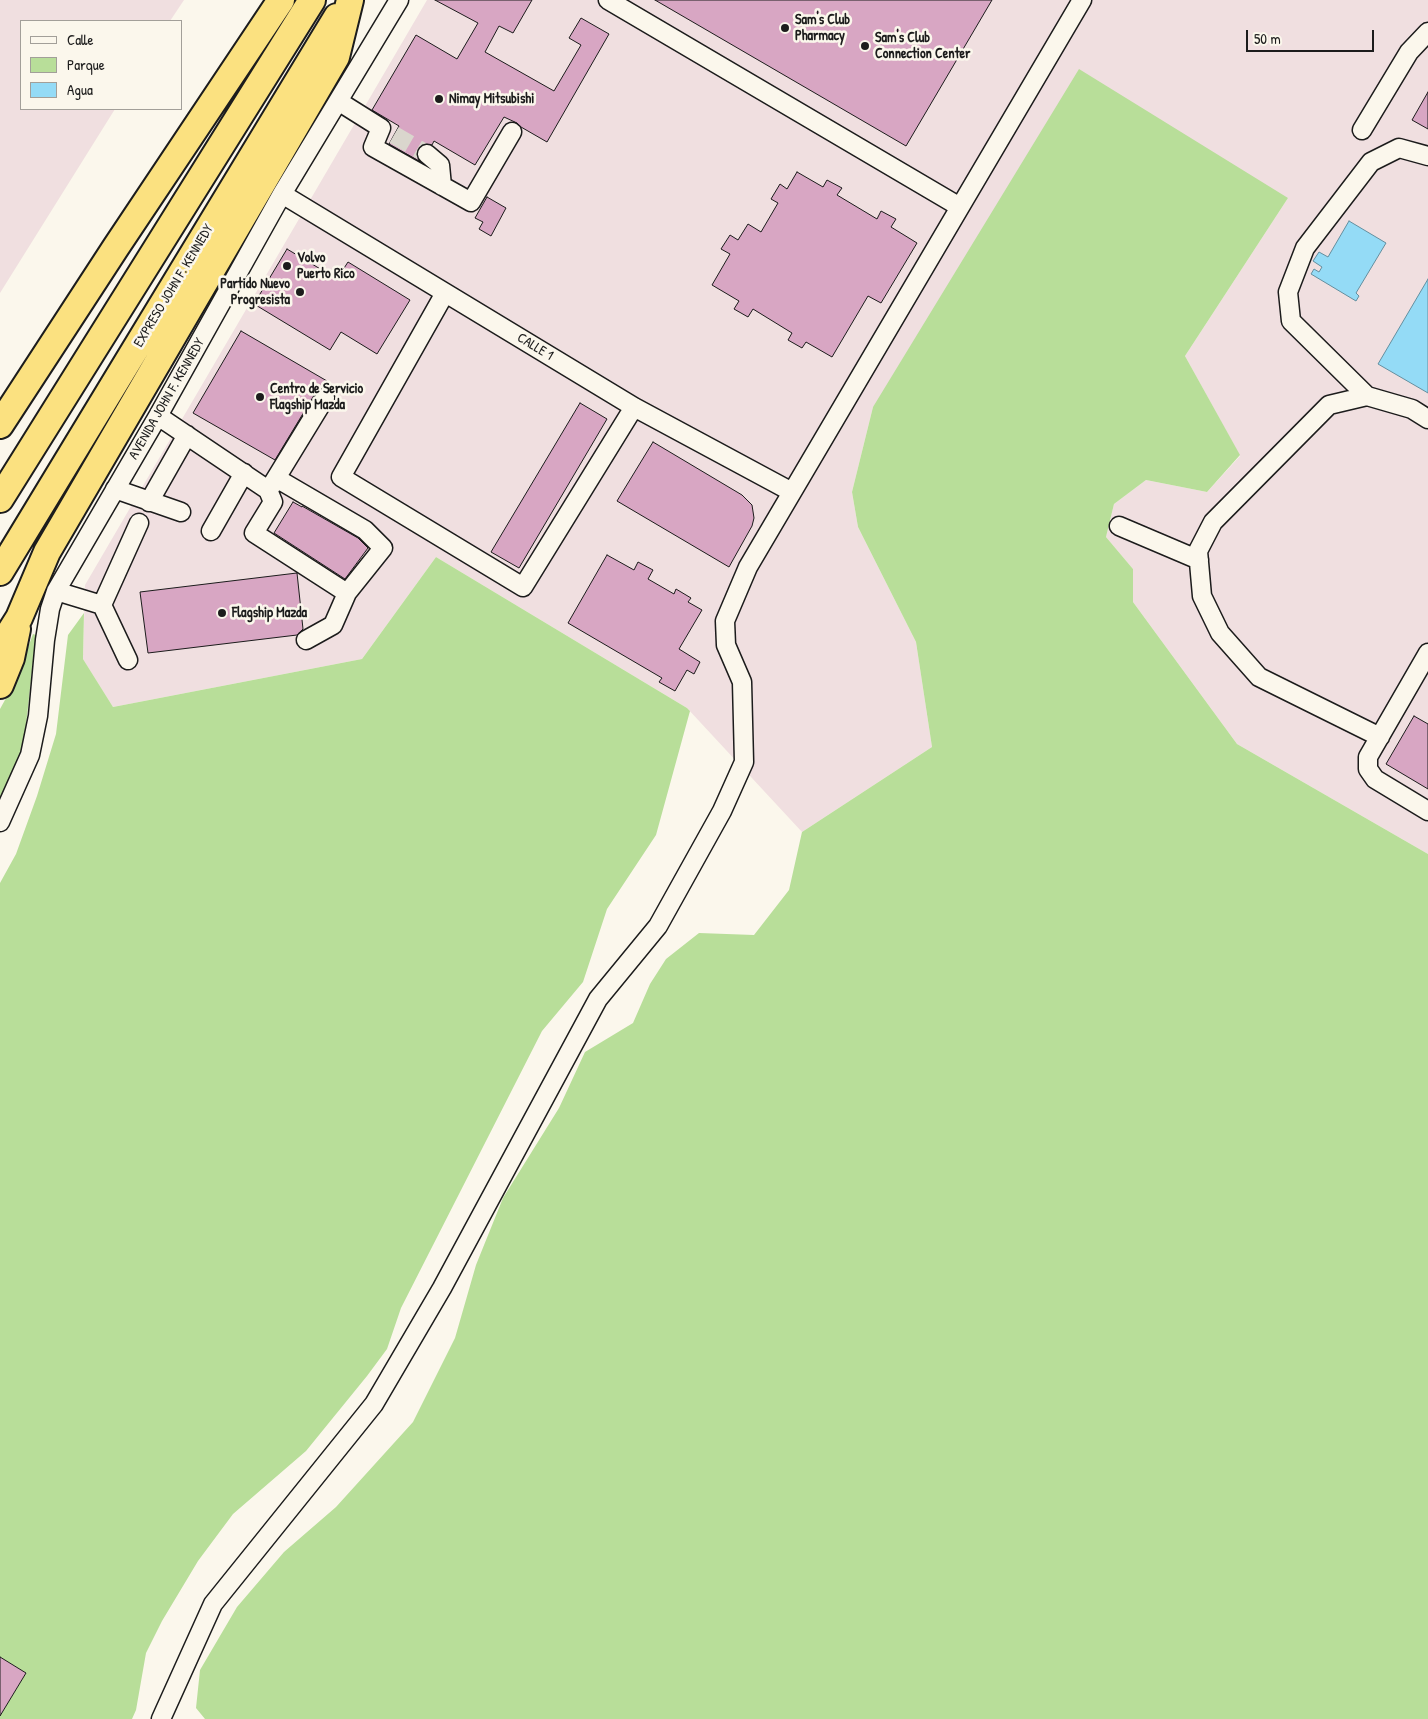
<!DOCTYPE html>
<style>
body{margin:0}
#map{position:relative;width:1428px;height:1719px;overflow:hidden;background:#fbf7ec;font-family:"Patrick Hand",sans-serif}
canvas{display:block}
.legend{position:absolute;left:20px;top:20px;width:162px;height:90px;box-sizing:border-box;background:#fbf7ec;border:1px solid #a29f99;margin:0;padding:6px 9px;list-style:none;font-size:15px;color:#1c1c1c}
.legend li{display:flex;align-items:center;gap:10px;height:25px}
.legend b{width:25px;border:1px solid #a29f99}
.scale{position:absolute;left:1246px;top:30px;width:128px;height:22px;box-sizing:border-box;border:2px solid #1c1c1c;border-top:0;padding-left:6px;font-size:15px;line-height:18px;white-space:nowrap;color:#1c1c1c;-webkit-text-stroke:4px #fbf7ec;paint-order:stroke}
</style>
<div id="map">
<canvas width="1428" height="1719"></canvas>
<ul class="legend">
<li><b style="height:6px;background:#fbf7ec"></b>Calle</li>
<li><b style="height:14px;background:#b8de99"></b>Parque</li>
<li><b style="height:14px;background:#94dbf6"></b>Agua</li>
</ul>
<div class="scale">50 m</div>
</div>
<script>
const ctx = document.querySelector('canvas').getContext('2d');
ctx.lineJoin = 'round';
function fillPath(path, color) {
  ctx.fillStyle = color;
  ctx.fill(path, 'evenodd');
}
function poly(rows) {
  const path = new Path2D();
  for (const r of rows) {
    path.moveTo(r[0], r[1]);
    for (let i = 2; i < r.length; i += 2) path.lineTo(r[i], r[i + 1]);
  }
  return path;
}
function stroke(path, color, width, dash) {
  ctx.strokeStyle = color;
  ctx.lineWidth = width;
  ctx.lineCap = dash ? 'butt' : 'round';
  ctx.setLineDash(dash || []);
  ctx.stroke(path);
}
function drawText(font, color, halo, rows, align = 'center') {
  ctx.font = font + ' "Patrick Hand",sans-serif';
  ctx.lineWidth = 5;
  ctx.setLineDash([]);
  ctx.textBaseline = 'middle';
  ctx.strokeStyle = halo;
  ctx.fillStyle = color;
  for (const [text, x, y, turn = 0] of rows) {
    ctx.save();
    ctx.translate(x, y);
    ctx.rotate((+turn || 0) * Math.PI / 180);
    ctx.textAlign = isNaN(turn) ? turn : align;
    if (halo) ctx.strokeText(text, 0, 0);
    ctx.fillText(text, 0, 0);
    ctx.restore();
  }
}
fillPath(poly([
 [0,0,184,0,170,21,21,21,21,109,115,109,0,293],
 [427,0,1428,0,1428,854,1237,744,1133,602,1133,569,1106,537,1114,504,1146,480,1207,492,1240,456,1185,356,1288,198,873,407,852,492,858,527,916,642,932,747,802,832,687,708,436,557,362,659,113,707,83,659,85,585]
]), '#f0dfe0');
fillPath(poly([
 [1079,69,1288,198,1185,356,1240,455,1207,492,1146,480,1114,504,1106,537,1133,569,1133,602,1237,744,1428,854,1428,1719,205,1719,196,1708,200,1670,237,1607,284,1552,336,1507,413,1422,455,1338,476,1265,503,1198,559,1108,585,1052,633,1023,650,984,666,959,699,933,754,935,789,890,802,832,932,747,916,642,858,527,852,492,873,407],
 [436,557,687,708,690,711,656,835,607,909,583,982,542,1031,401,1308,387,1349,367,1376,306,1451,233,1514,198,1561,162,1621,146,1653,136,1710,132,1719,0,1719,0,1716,26,1673,0,1657,0,883,16,854,37,796,56,734,68,635,84,613,83,659,113,707,362,659],
 [33,634,36,635,24,743,19,763,0,800,0,709,16,680]
]), '#b8de99');
const water = poly([
 [1349,221,1386,243,1356,293,1359,296,1356,301,1311,274,1314,269,1319,272,1322,267,1313,261,1319,252,1328,257,1349,221],
 [1428,279,1428,393,1378,364,1428,279]
]);
fillPath(water, '#94dbf6');
stroke(water, '#648f9f', 1);
const building = poly([
 [435,0,532,0,513,33,499,26,485,52,554,91,581,45,569,38,581,18,609,34,547,142,521,127,517,123,504,117,475,165,434,141,432,145,424,144,419,148,417,153,419,161,389,144,399,126,372,110,416,35,457,59,478,23,435,0],
 [655,0,992,0,906,146,655,0],
 [1428,92,1428,129,1412,120,1428,92],
 [797,172,823,187,827,180,842,188,837,195,877,219,881,211,896,219,891,227,917,243,881,303,868,296,832,357,806,342,802,348,788,340,792,333,753,309,748,317,734,309,739,301,712,285,730,254,721,249,730,235,738,240,748,224,761,232,778,203,771,199,780,184,787,189,797,172],
 [487,197,506,208,491,236,479,229,483,222,475,218,487,197],
 [287,249,337,279,348,262,410,300,377,354,341,332,330,350,254,304,287,249],
 [241,331,327,381,323,388,316,392,275,460,193,413,241,331],
 [580,403,607,419,519,568,491,552,580,403],
 [653,442,742,495,752,505,754,518,752,526,729,567,617,501,653,442],
 [293,502,302,507,302,506,358,538,368,548,345,579,274,533,293,502],
 [607,555,634,570,638,562,653,570,648,579,674,594,676,589,691,598,688,602,702,610,679,649,700,662,694,674,687,670,675,691,659,682,662,678,568,623,607,555],
 [297,573,303,629,297,635,148,653,140,592,297,573],
 [1414,716,1428,724,1428,789,1386,764,1414,716],
 [0,1657,26,1673,0,1716,0,1657]
]);
fillPath(building, '#d8a6c3');
stroke(building, '#1c1c1c', 1);
stroke(poly([
 [394,135,427,154]
]), '#dad6cd', 18, [18, 9]);
const minor = poly([
 [608,0,960,207],
 [338,101,381,128,373,147,471,202,512,132],
 [1362,130,1409,52,1428,32],
 [427,154,440,165,442,186],
 [282,194,634,407,792,492],
 [445,293,341,477,523,587,634,407],
 [1367,396,1291,321,1288,292,1305,248,1371,162,1399,148,1428,156],
 [158,416,268,490,273,502,254,533,347,593,383,548,365,530,276,478],
 [270,488,325,398],
 [115,489,181,512],
 [149,502,187,435],
 [1119,526,1199,560],
 [211,531,244,473],
 [56,591,102,605,139,523],
 [102,605,128,660],
 [306,640,333,625,347,593],
 [1428,653,1368,757,1368,769,1375,779,1428,811],
 [1380,737,1259,677,1220,633,1202,596,1198,551,1213,522,1329,405,1367,396,1412,409,1428,419],
 [0,822,30,755,38,716,45,640,50,609,56,591,158,416,282,194,399,0],
 [161,1719,213,1604,374,1404,442,1288,598,999,658,926,722,811,744,762,742,682,726,645,725,621,748,567,1082,0]
]);
const highway = poly([
 [0,425,116,247,281,0],
 [0,499,312,0],
 [0,572,337,17],
 [0,648,19,618,47,552,336,57,350,0],
 [0,685,11,658,17,629]
]);
stroke(minor, '#1c1c1c', 21);
stroke(highway, '#1c1c1c', 30);
stroke(minor, '#fbf7ec', 18);
stroke(highway, '#fbe180', 26);
for (const [x, y, r, color] of [
 [785,28,5,"#1c1c1c"],
 [865,46,5,"#1c1c1c"],
 [439,99,5,"#1c1c1c"],
 [287,266,5,"#1c1c1c"],
 [300,292,5,"#1c1c1c"],
 [260,397,5,"#1c1c1c"],
 [222,613,5,"#1c1c1c"]
]) {
  const dot = new Path2D();
  dot.arc(x, y, r, 0, 2 * Math.PI);
  ctx.fillStyle = color;
  ctx.fill(dot);
  stroke(dot, '#fbf7ec', 2);
}
drawText('bold 14px', '#1c1c1c', '#fbf7ec', [
 ["Sam's Club",795,20],
 ["Pharmacy",795,36],
 ["Sam's Club",875,38],
 ["Connection Center",875,54],
 ["Nimay Mitsubishi",449,99],
 ["Volvo",297,258],
 ["Puerto Rico",297,274],
 ["Partido Nuevo",290,284,"right"],
 ["Progresista",290,300,"right"],
 ["Centro de Servicio",270,389],
 ["Flagship Mazda",270,405],
 ["Flagship Mazda",232,613]
], 'left');
drawText('14px', '#1c1c1c', '#fbf7ec', [
 ["EXPRESO JOHN F. KENNEDY",174,286,-59],
 ["CALLE 1",535,347,31],
 ["AVENIDA JOHN F. KENNEDY",167,399,-60]
]);
</script>
